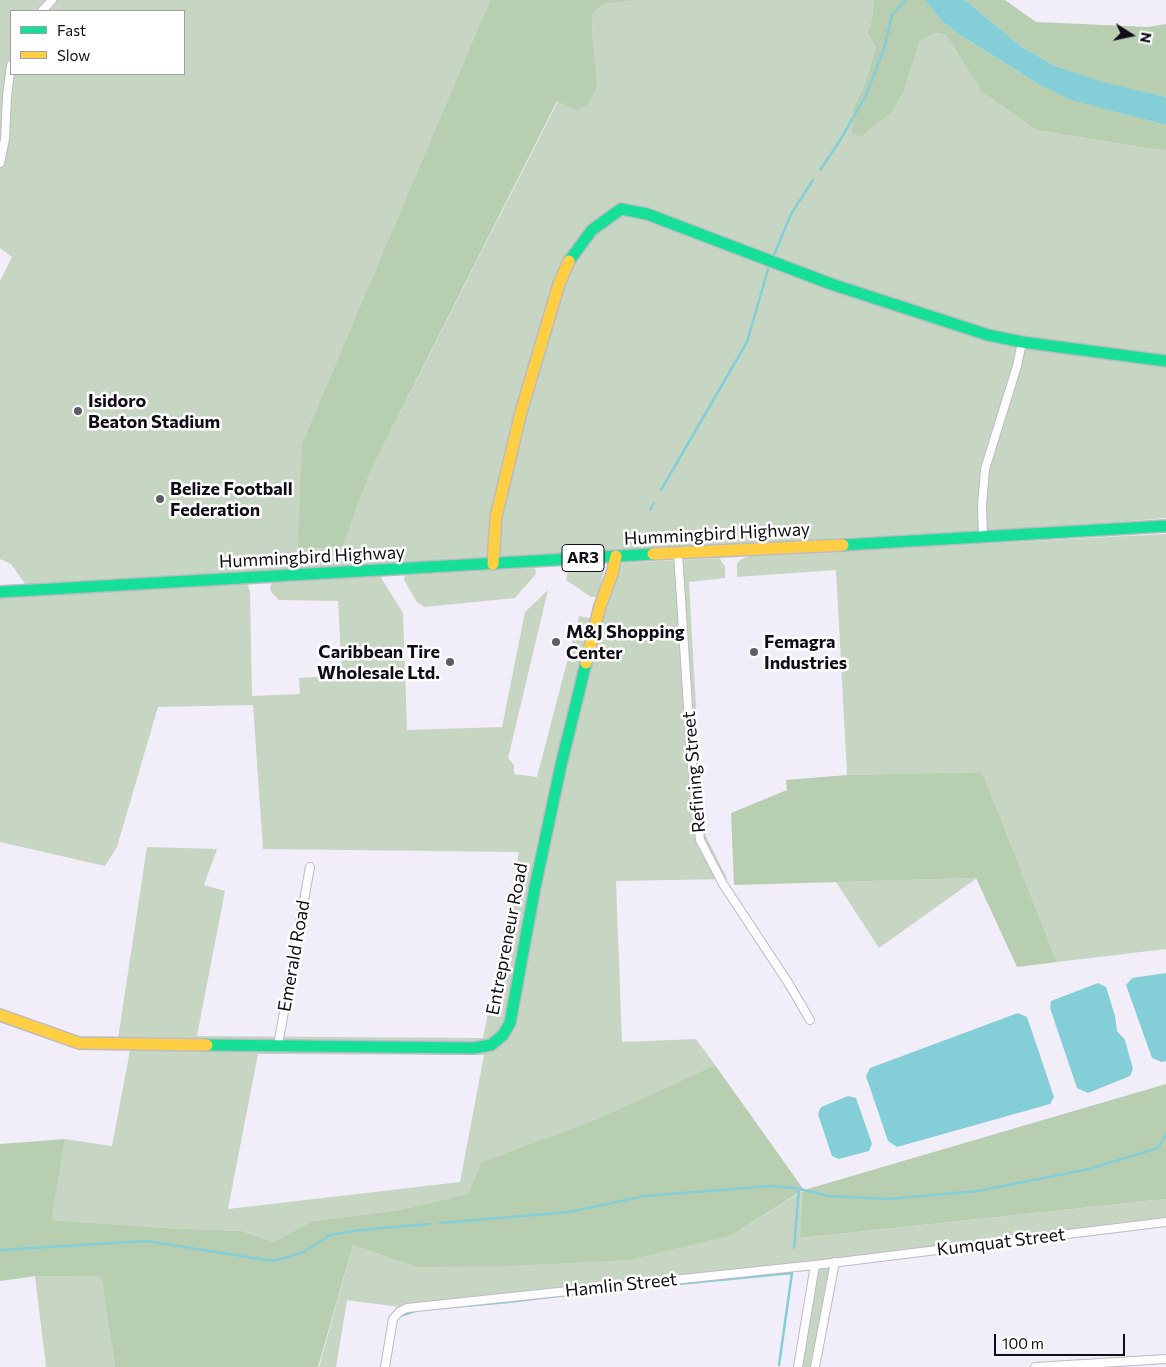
<!DOCTYPE html>
<style>
body{margin:0}
#map{position:relative;width:1166px;height:1367px;overflow:hidden;background:#f1edf9;font-family:Commissioner,sans-serif}
canvas{display:block}
.legend{position:absolute;left:10px;top:10px;width:175px;height:65px;box-sizing:border-box;background:#fff;border:1px solid #9f9ea2;margin:0;padding:6px 9px;list-style:none;font-size:15px;color:#100d16}
.legend li{display:flex;align-items:center;gap:10px;height:25px}
.legend b{width:25px;border:1px solid #9f9ea2}
.north{position:absolute;left:1106px;top:10px;width:50px;height:50px;-webkit-text-stroke:4px #fff;paint-order:stroke;rotate:100deg;font-size:14px;font-weight:700;line-height:20px;text-align:center;color:#100d16}
.north::after{content:'';display:block;margin:auto;width:18px;height:22px;background:#100d16;clip-path:polygon(50% 0,100% 100%,50% 72%,0 100%)}
.scale{position:absolute;left:994px;top:1334px;width:131px;height:22px;box-sizing:border-box;border:2px solid #100d16;border-top:0;padding-left:6px;font-size:15px;line-height:18px;white-space:nowrap;color:#100d16;-webkit-text-stroke:4px #fff;paint-order:stroke}
</style>
<div id="map">
<canvas width="1166" height="1367"></canvas>
<ul class="legend">
<li><b style="height:6px;background:#16e098"></b>Fast</li>
<li><b style="height:6px;background:#ffcf43"></b>Slow</li>
</ul>
<div class="north">N</div>
<div class="scale">100 m</div>
</div>
<script>
const ctx = document.querySelector('canvas').getContext('2d');
ctx.lineJoin = 'round';
function fillPath(path, color) {
  ctx.fillStyle = color;
  ctx.fill(path, 'evenodd');
}
function poly(rows) {
  const path = new Path2D();
  for (const r of rows) {
    path.moveTo(r[0], r[1]);
    for (let i = 2; i < r.length; i += 2) path.lineTo(r[i], r[i + 1]);
  }
  return path;
}
function stroke(path, color, width, dash) {
  ctx.strokeStyle = color;
  ctx.lineWidth = width;
  ctx.lineCap = dash ? 'butt' : 'round';
  ctx.setLineDash(dash || []);
  ctx.stroke(path);
}
function drawText(font, color, halo, rows, align = 'center') {
  ctx.font = font + ' Commissioner,sans-serif';
  ctx.lineWidth = 5;
  ctx.setLineDash([]);
  ctx.textBaseline = 'middle';
  ctx.strokeStyle = halo;
  ctx.fillStyle = color;
  for (const [text, x, y, turn = 0] of rows) {
    ctx.save();
    ctx.translate(x, y);
    ctx.rotate((+turn || 0) * Math.PI / 180);
    ctx.textAlign = isNaN(turn) ? turn : align;
    if (halo) ctx.strokeText(text, 0, 0);
    ctx.fillText(text, 0, 0);
    ctx.restore();
  }
}
fillPath(poly([
 [0,0,490,0,302,443,340,549,370,472,558,101,577,111,592,35,593,12,605,4,636,0,874,0,872,18,867,33,876,47,865,83,853,109,853,134,904,90,920,41,936,33,946,35,981,91,1036,130,1146,148,1166,150,1166,518,1108,523,26,585,11,564,0,559,0,281,12,257,0,248],
 [11,11,184,11,184,74,11,74],
 [1166,534,1166,949,1057,962,982,772,847,775,836,570,737,577,737,564,740,560,749,556],
 [719,558,725,566,725,578,689,582,703,830,727,879,616,881,622,1042,696,1039,715,1065,597,1119,481,1162,468,1194,398,1210,313,1221,273,1242,242,1231,166,1228,50,1220,65,1139,112,1146,131,1045,117,1045,147,847,217,849,204,885,225,891,197,1036,483,1038,519,852,263,849,253,705,158,707,117,847,105,866,0,842,0,597,247,583,250,591,252,696,300,694,299,678,342,675,338,601,279,600,271,592,270,588,272,582,380,576,403,613,407,730,502,727,525,612,548,590,508,758,514,765,514,774,537,777,579,616,602,620,615,573,623,563],
 [258,1054,484,1055,460,1182,228,1209],
 [600,564,604,570,598,597,591,597,566,580,569,566],
 [535,568,536,574,515,598,424,607,417,602,404,580,405,575],
 [977,878,879,948,836,882],
 [804,1190,801,1238,1166,1199,1166,1225,835,1262,815,1367,798,1367,815,1265,407,1308,347,1300,336,1367,319,1367,353,1245,416,1267,732,1235],
 [35,1276,103,1277,115,1367,46,1367]
]), '#c7d6c3');
fillPath(poly([
 [490,0,636,0,605,4,593,12,592,35,597,87,589,103,577,111,557,101,370,472,341,549,298,547,302,443],
 [874,0,925,0,941,20,957,33,1035,82,1110,110,1166,125,1166,150,1146,148,1036,130,981,91,946,35,936,33,920,41,904,90,893,111,861,136,852,134,853,109,865,83,876,47,867,33,872,18],
 [965,0,1005,0,1036,22,1149,27,1166,24,1166,97,1103,83,1055,66,1022,47],
 [982,772,1057,962,1017,967,976,878,734,885,731,813,787,790,786,780,847,775],
 [715,1065,804,1190,1166,1084,1166,1199,800,1238,803,1190,732,1235,630,1260,505,1266,416,1267,353,1245,318,1367,115,1367,102,1277,36,1276,0,1281,0,1144,65,1139,51,1220,166,1228,242,1231,273,1242,313,1221,398,1210,468,1194,481,1162,597,1119]
]), '#b8ceb0');
fillPath(poly([
 [925,0,965,0,1022,47,1055,66,1103,82,1166,97,1166,125,1071,100,1035,82,957,33,941,20],
 [1166,973,1166,1061,1162,1062,1152,1058,1126,985,1132,978],
 [1098,983,1106,987,1115,1016,1117,1031,1125,1040,1133,1069,1130,1076,1088,1093,1077,1088,1050,1008,1051,1001],
 [1018,1013,1027,1017,1054,1097,1050,1104,897,1147,888,1141,866,1076,870,1068],
 [848,1096,856,1098,872,1144,869,1151,839,1159,832,1156,818,1114,821,1107]
]), '#84ced8');
stroke(poly([
 [820,170,839,142,866,95,884,49,892,15,906,0],
 [774,255,791,214,813,180],
 [661,490,747,342,769,266],
 [650,510,654,503],
 [440,1223,569,1212,645,1196,770,1186,795,1188,829,1196,888,1199,978,1191,1089,1169,1158,1148,1166,1134],
 [794,1248,799,1189],
 [0,1250,146,1241,273,1261,304,1252,330,1235,360,1230,430,1224],
 [637,1288,792,1273,779,1365],
 [400,1316,418,1310,508,1302,591,1292]
]), '#84ced8', 2.5);
const street = poly([
 [42,11,52,0],
 [0,163,5,139,7,96,11,65],
 [983,537,982,506,985,469,1017,366,1022,342],
 [678,553,691,753,700,840,723,884,789,984,810,1020],
 [278,1045,310,867],
 [385,1367,393,1319,399,1312,407,1308,815,1265,1166,1222],
 [798,1367,815,1265],
 [815,1367,835,1262],
 [1035,1367,1166,1359]
]);
const fast = poly([
 [569,261,592,230,621,209,647,214,831,284,988,335,1022,342,1166,361],
 [843,545,1166,526],
 [0,592,653,554],
 [207,1045,474,1048,491,1045,503,1035,510,1023,535,887,561,765,586,663]
]);
const slow = poly([
 [653,554,843,545],
 [493,564,496,517,521,412,559,284,569,261],
 [586,663,600,606,612,574,616,556],
 [0,1015,79,1043,207,1045]
]);
stroke(street, '#bdbac4', 10);
stroke(fast, '#bdbac4', 14);
stroke(slow, '#bdbac4', 14);
stroke(street, '#fdfcfe', 8);
stroke(fast, '#16e098', 11);
stroke(slow, '#ffcf43', 11);
for (const [x, y, r, color] of [
 [78,411,5,"#5f5b65"],
 [160,499,5,"#5f5b65"],
 [556,642,5,"#5f5b65"],
 [754,652,5,"#5f5b65"],
 [450,662,5,"#5f5b65"]
]) {
  const dot = new Path2D();
  dot.arc(x, y, r, 0, 2 * Math.PI);
  ctx.fillStyle = color;
  ctx.fill(dot);
  stroke(dot, '#fff', 2);
}
for (const [x, y, w] of [
 [583,558,42]
]) {
  const box = new Path2D();
  box.roundRect(x - w / 2, y - 13.5, w, 27, 4);
  ctx.fillStyle = '#fff';
  ctx.fill(box);
  stroke(box, '#100d16', 1);
}
drawText('bold 16px', '#100d16', null, [
 ["AR3",583,558]
]);
drawText('bold 18px', '#100d16', '#fff', [
 ["Isidoro",88,401],
 ["Beaton Stadium",88,422],
 ["Belize Football",170,489],
 ["Federation",170,510],
 ["M&J Shopping",566,632],
 ["Center",566,653],
 ["Femagra",764,642],
 ["Industries",764,663],
 ["Caribbean Tire",440,652,"right"],
 ["Wholesale Ltd.",440,673,"right"]
], 'left');
drawText('18px', '#100d16', '#fff', [
 ["Hummingbird Highway",717,534,-3],
 ["Hummingbird Highway",312,557,-3],
 ["Refining Street",694,772,-95],
 ["Entrepreneur Road",507,939,-79],
 ["Emerald Road",294,956,-80],
 ["Kumquat Street",1001,1242,-7],
 ["Hamlin Street",621,1285,-6]
]);
</script>
